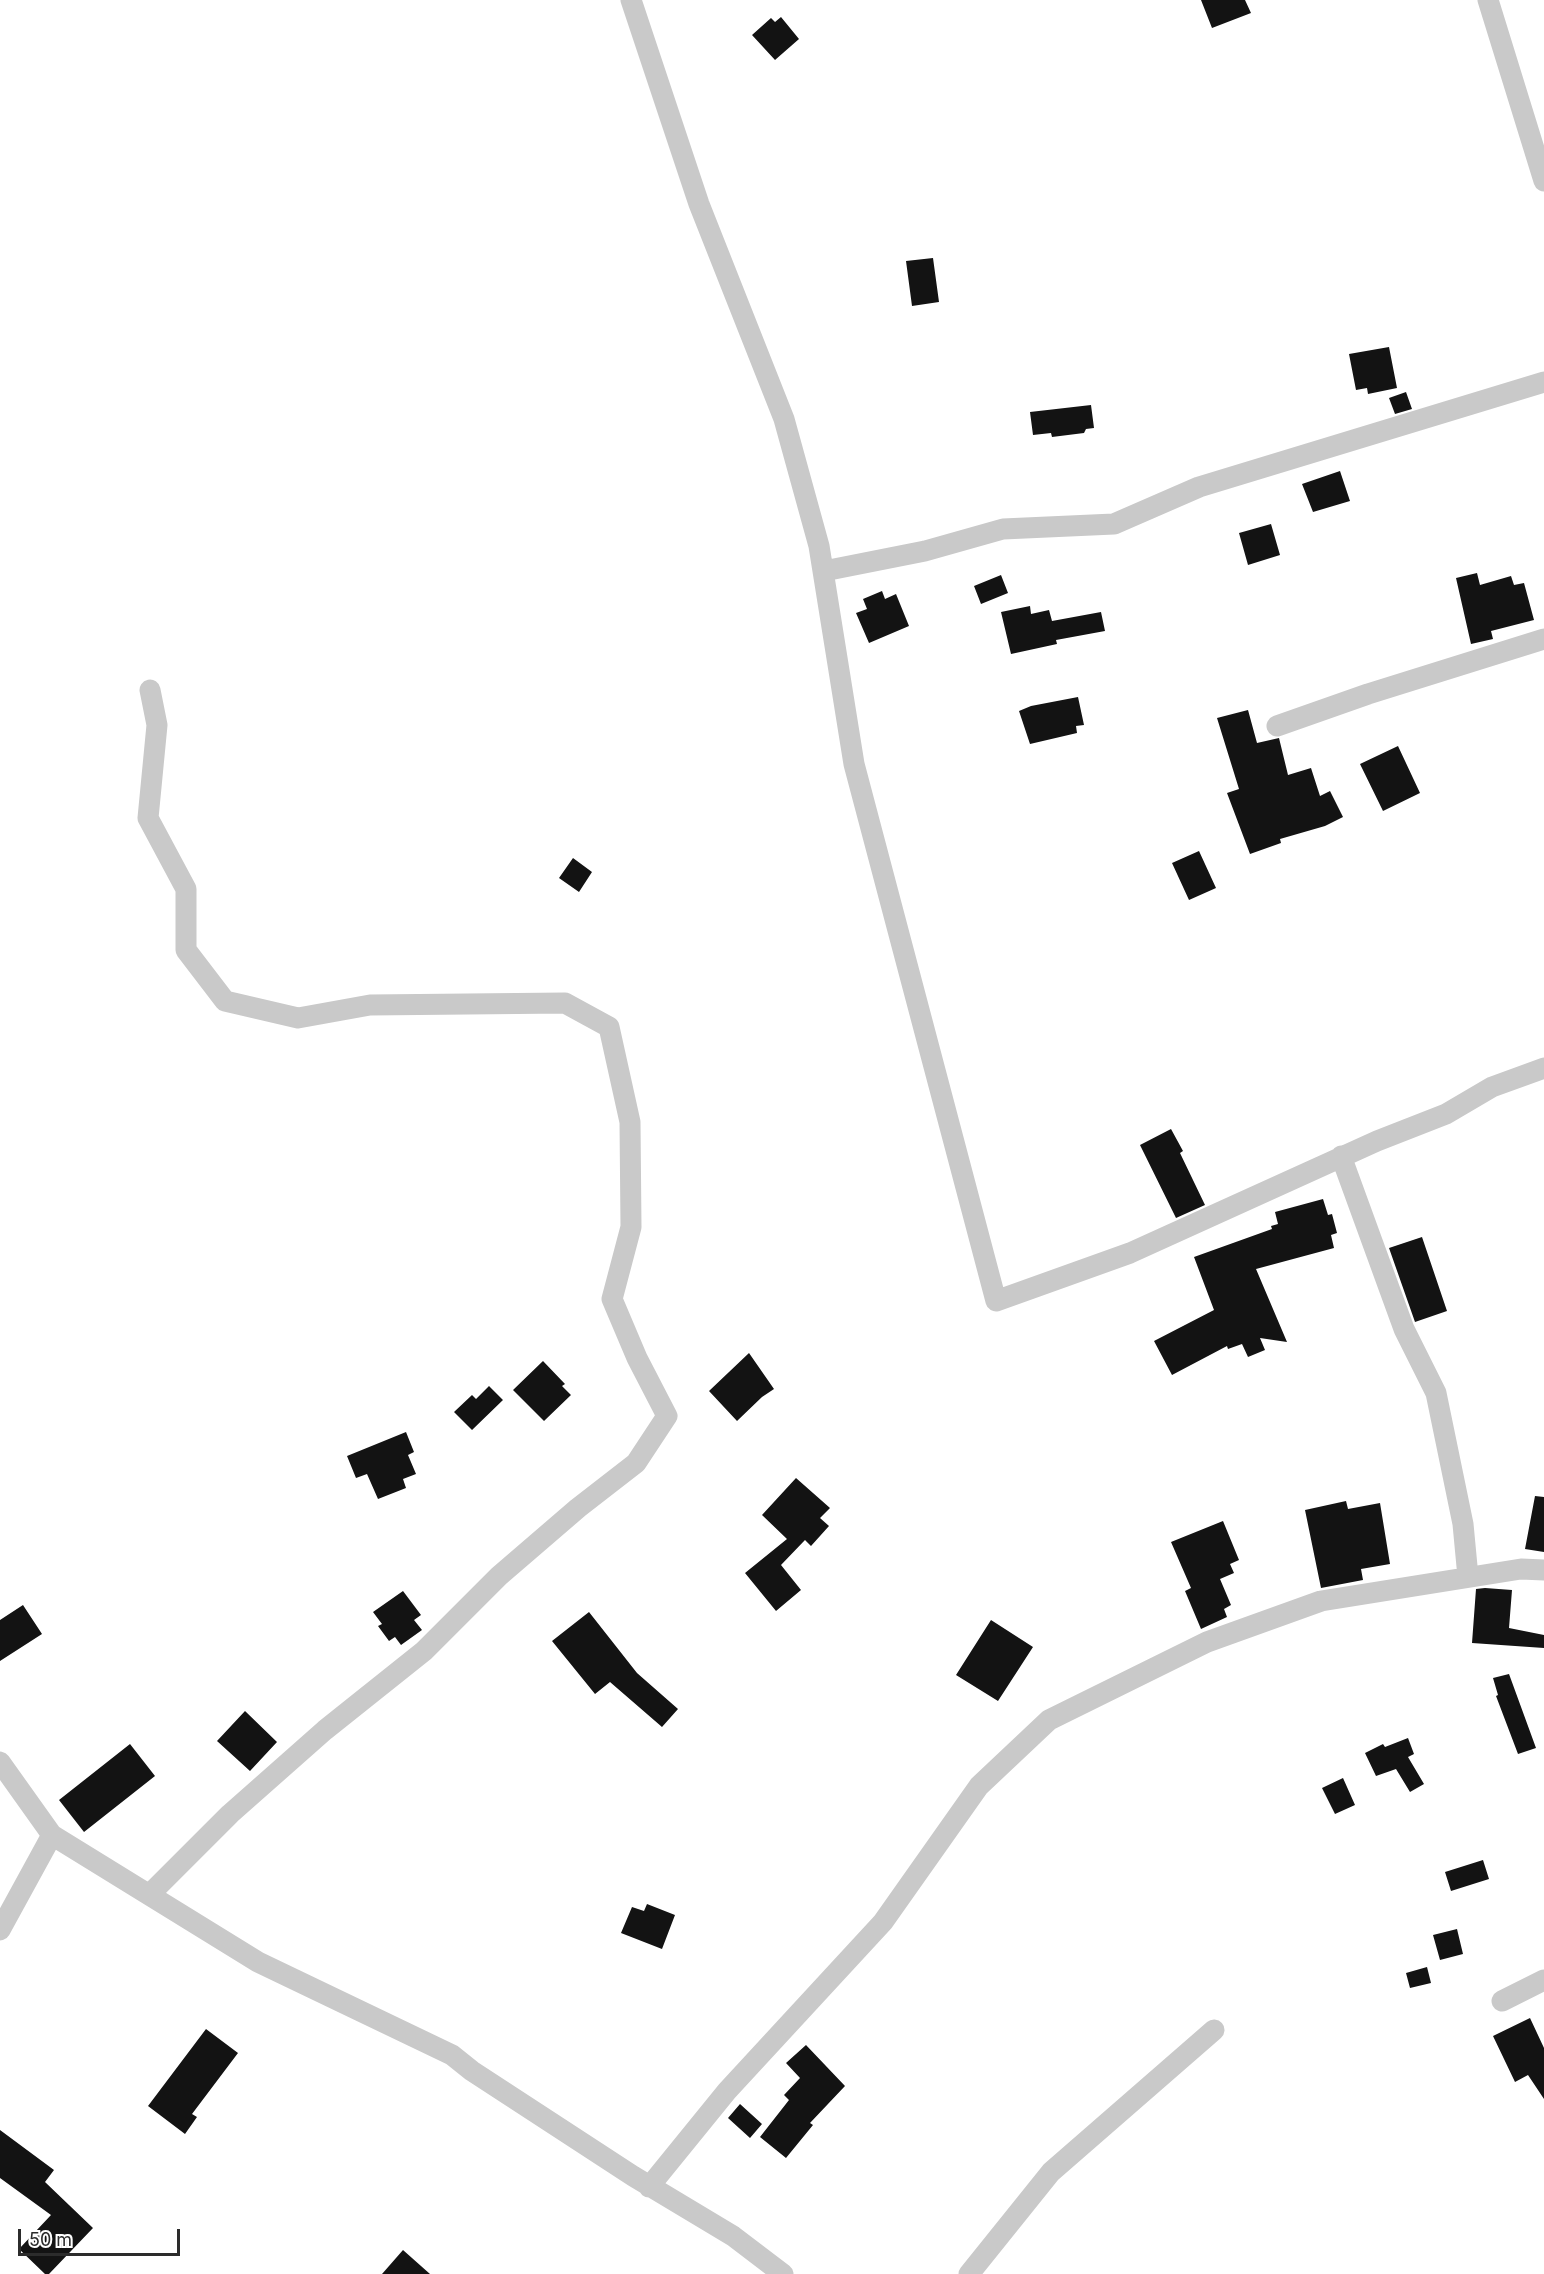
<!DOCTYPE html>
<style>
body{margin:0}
#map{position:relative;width:1544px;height:2274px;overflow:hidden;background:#fff;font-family:Inter,sans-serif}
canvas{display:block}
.scale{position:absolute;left:18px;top:2229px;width:162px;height:27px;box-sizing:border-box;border:3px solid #2c2c2c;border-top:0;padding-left:8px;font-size:18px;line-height:21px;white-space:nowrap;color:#2c2c2c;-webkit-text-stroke:4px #fff;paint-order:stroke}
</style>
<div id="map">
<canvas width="1544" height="2274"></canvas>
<div class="scale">50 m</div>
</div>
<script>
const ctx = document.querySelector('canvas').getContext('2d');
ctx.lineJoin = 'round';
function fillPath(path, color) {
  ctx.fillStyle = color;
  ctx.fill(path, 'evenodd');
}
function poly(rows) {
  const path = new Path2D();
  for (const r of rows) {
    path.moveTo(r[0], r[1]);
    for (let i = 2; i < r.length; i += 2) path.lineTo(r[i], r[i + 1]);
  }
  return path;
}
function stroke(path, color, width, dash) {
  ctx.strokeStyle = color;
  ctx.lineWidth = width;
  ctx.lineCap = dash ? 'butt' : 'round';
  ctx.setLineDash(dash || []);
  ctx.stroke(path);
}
fillPath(poly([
 [1201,0,1245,0,1251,13,1212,28],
 [781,17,799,39,775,60,752,35,771,18,775,22],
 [933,258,939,302,912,306,906,261],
 [1389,347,1397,388,1368,394,1367,388,1356,390,1349,354],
 [1406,392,1412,409,1395,414,1389,398],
 [1091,405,1094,428,1086,429,1084,433,1052,437,1051,433,1033,435,1030,412],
 [1340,471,1350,501,1313,512,1302,484],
 [1271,524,1280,555,1248,565,1239,533],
 [1477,573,1480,585,1511,576,1514,585,1524,583,1534,620,1491,631,1493,639,1471,644,1456,578],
 [1001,575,1008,593,981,604,974,586],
 [882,591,885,599,896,594,909,626,869,643,856,613,867,609,863,599],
 [1030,606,1031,614,1049,610,1052,621,1101,612,1105,631,1056,640,1057,644,1011,654,1001,612],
 [1078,697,1084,725,1076,726,1077,733,1030,744,1019,711,1031,706],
 [1248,710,1257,743,1279,738,1288,775,1311,768,1320,796,1330,791,1343,817,1325,826,1280,839,1281,843,1250,854,1227,793,1239,789,1217,718],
 [1398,746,1420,793,1383,811,1360,764],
 [1199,851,1216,888,1189,900,1172,863],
 [573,858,592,872,579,892,559,878],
 [1171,1129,1183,1151,1180,1153,1205,1205,1176,1218,1140,1145],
 [1323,1199,1328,1215,1332,1214,1337,1233,1331,1235,1334,1248,1256,1269,1287,1342,1260,1338,1265,1350,1248,1357,1242,1344,1228,1349,1227,1346,1172,1375,1154,1341,1214,1310,1194,1257,1272,1229,1271,1226,1278,1224,1275,1212],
 [1422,1237,1447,1311,1415,1322,1389,1248],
 [749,1353,774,1389,762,1397,737,1421,709,1391],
 [543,1361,565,1384,562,1386,571,1395,544,1421,513,1390],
 [489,1386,503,1400,472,1430,454,1412,472,1395,476,1399],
 [406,1432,414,1452,408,1455,416,1474,403,1479,406,1488,378,1499,367,1474,356,1478,347,1456],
 [796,1478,830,1508,820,1518,829,1526,811,1546,805,1540,781,1565,801,1590,776,1611,745,1573,787,1539,762,1515],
 [1535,1496,1544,1497,1544,1552,1525,1549],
 [1346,1501,1348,1509,1380,1503,1390,1564,1361,1569,1363,1580,1321,1588,1305,1510],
 [1223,1521,1239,1560,1230,1564,1234,1573,1220,1579,1231,1605,1224,1609,1227,1617,1201,1629,1185,1591,1191,1588,1171,1542],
 [1485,1588,1512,1590,1509,1628,1544,1635,1544,1648,1472,1643,1476,1589],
 [403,1591,421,1615,414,1620,422,1630,401,1645,395,1637,389,1641,378,1626,382,1624,373,1612],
 [23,1605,42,1634,0,1661,0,1620],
 [589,1612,637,1673,678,1709,662,1727,610,1682,595,1694,552,1641],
 [991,1620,1033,1647,998,1701,956,1675],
 [1509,1674,1536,1748,1518,1754,1496,1696,1498,1695,1493,1678],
 [245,1711,277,1742,250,1771,217,1741],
 [1408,1738,1414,1754,1408,1757,1424,1784,1410,1792,1396,1769,1376,1776,1365,1753,1383,1744,1385,1747],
 [130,1744,155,1776,84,1832,59,1800],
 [1343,1778,1355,1805,1335,1814,1322,1788],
 [1483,1860,1489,1879,1451,1891,1445,1872],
 [647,1904,675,1915,662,1949,621,1933,632,1907,644,1911],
 [1457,1929,1463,1954,1440,1960,1433,1935],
 [1427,1967,1431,1983,1410,1988,1406,1973],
 [1530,2018,1544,2048,1544,2099,1528,2075,1515,2082,1493,2036],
 [206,2029,238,2053,192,2114,197,2117,185,2134,148,2106],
 [806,2045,845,2086,810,2123,813,2125,786,2158,760,2137,789,2100,784,2095,800,2078,786,2063],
 [740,2104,762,2124,750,2138,728,2118],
 [0,2130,54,2170,45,2182,93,2228,49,2274,45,2274,19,2249,51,2215,0,2178],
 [403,2250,430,2274,382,2274]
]), '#131313');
stroke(poly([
 [631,0,699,204,784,419,819,546,854,764,996,1301,1130,1253,1377,1141,1446,1114,1492,1087,1544,1068],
 [1488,0,1544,181],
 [824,571,925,551,1003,529,1114,524,1199,487,1544,382],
 [1277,726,1368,694,1544,639],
 [1341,1156,1404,1329,1436,1393,1463,1524,1468,1577],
 [0,1762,52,1835,258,1962,452,2055,472,2071,633,2176,733,2236,783,2274],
 [150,1894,230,1814,325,1730,424,1651,499,1576,578,1508,636,1463,667,1416,637,1358,612,1299,631,1227,630,1122,609,1027,565,1003,370,1005,298,1018,225,1001,186,950,186,889,148,818,157,725,150,690],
 [0,1930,52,1835],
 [1502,2001,1544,1980],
 [649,2187,727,2091,883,1922,979,1786,1049,1720,1207,1642,1321,1601,1521,1569,1544,1570],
 [969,2274,1051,2172,1214,2030]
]), '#c9c9c9', 21);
</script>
